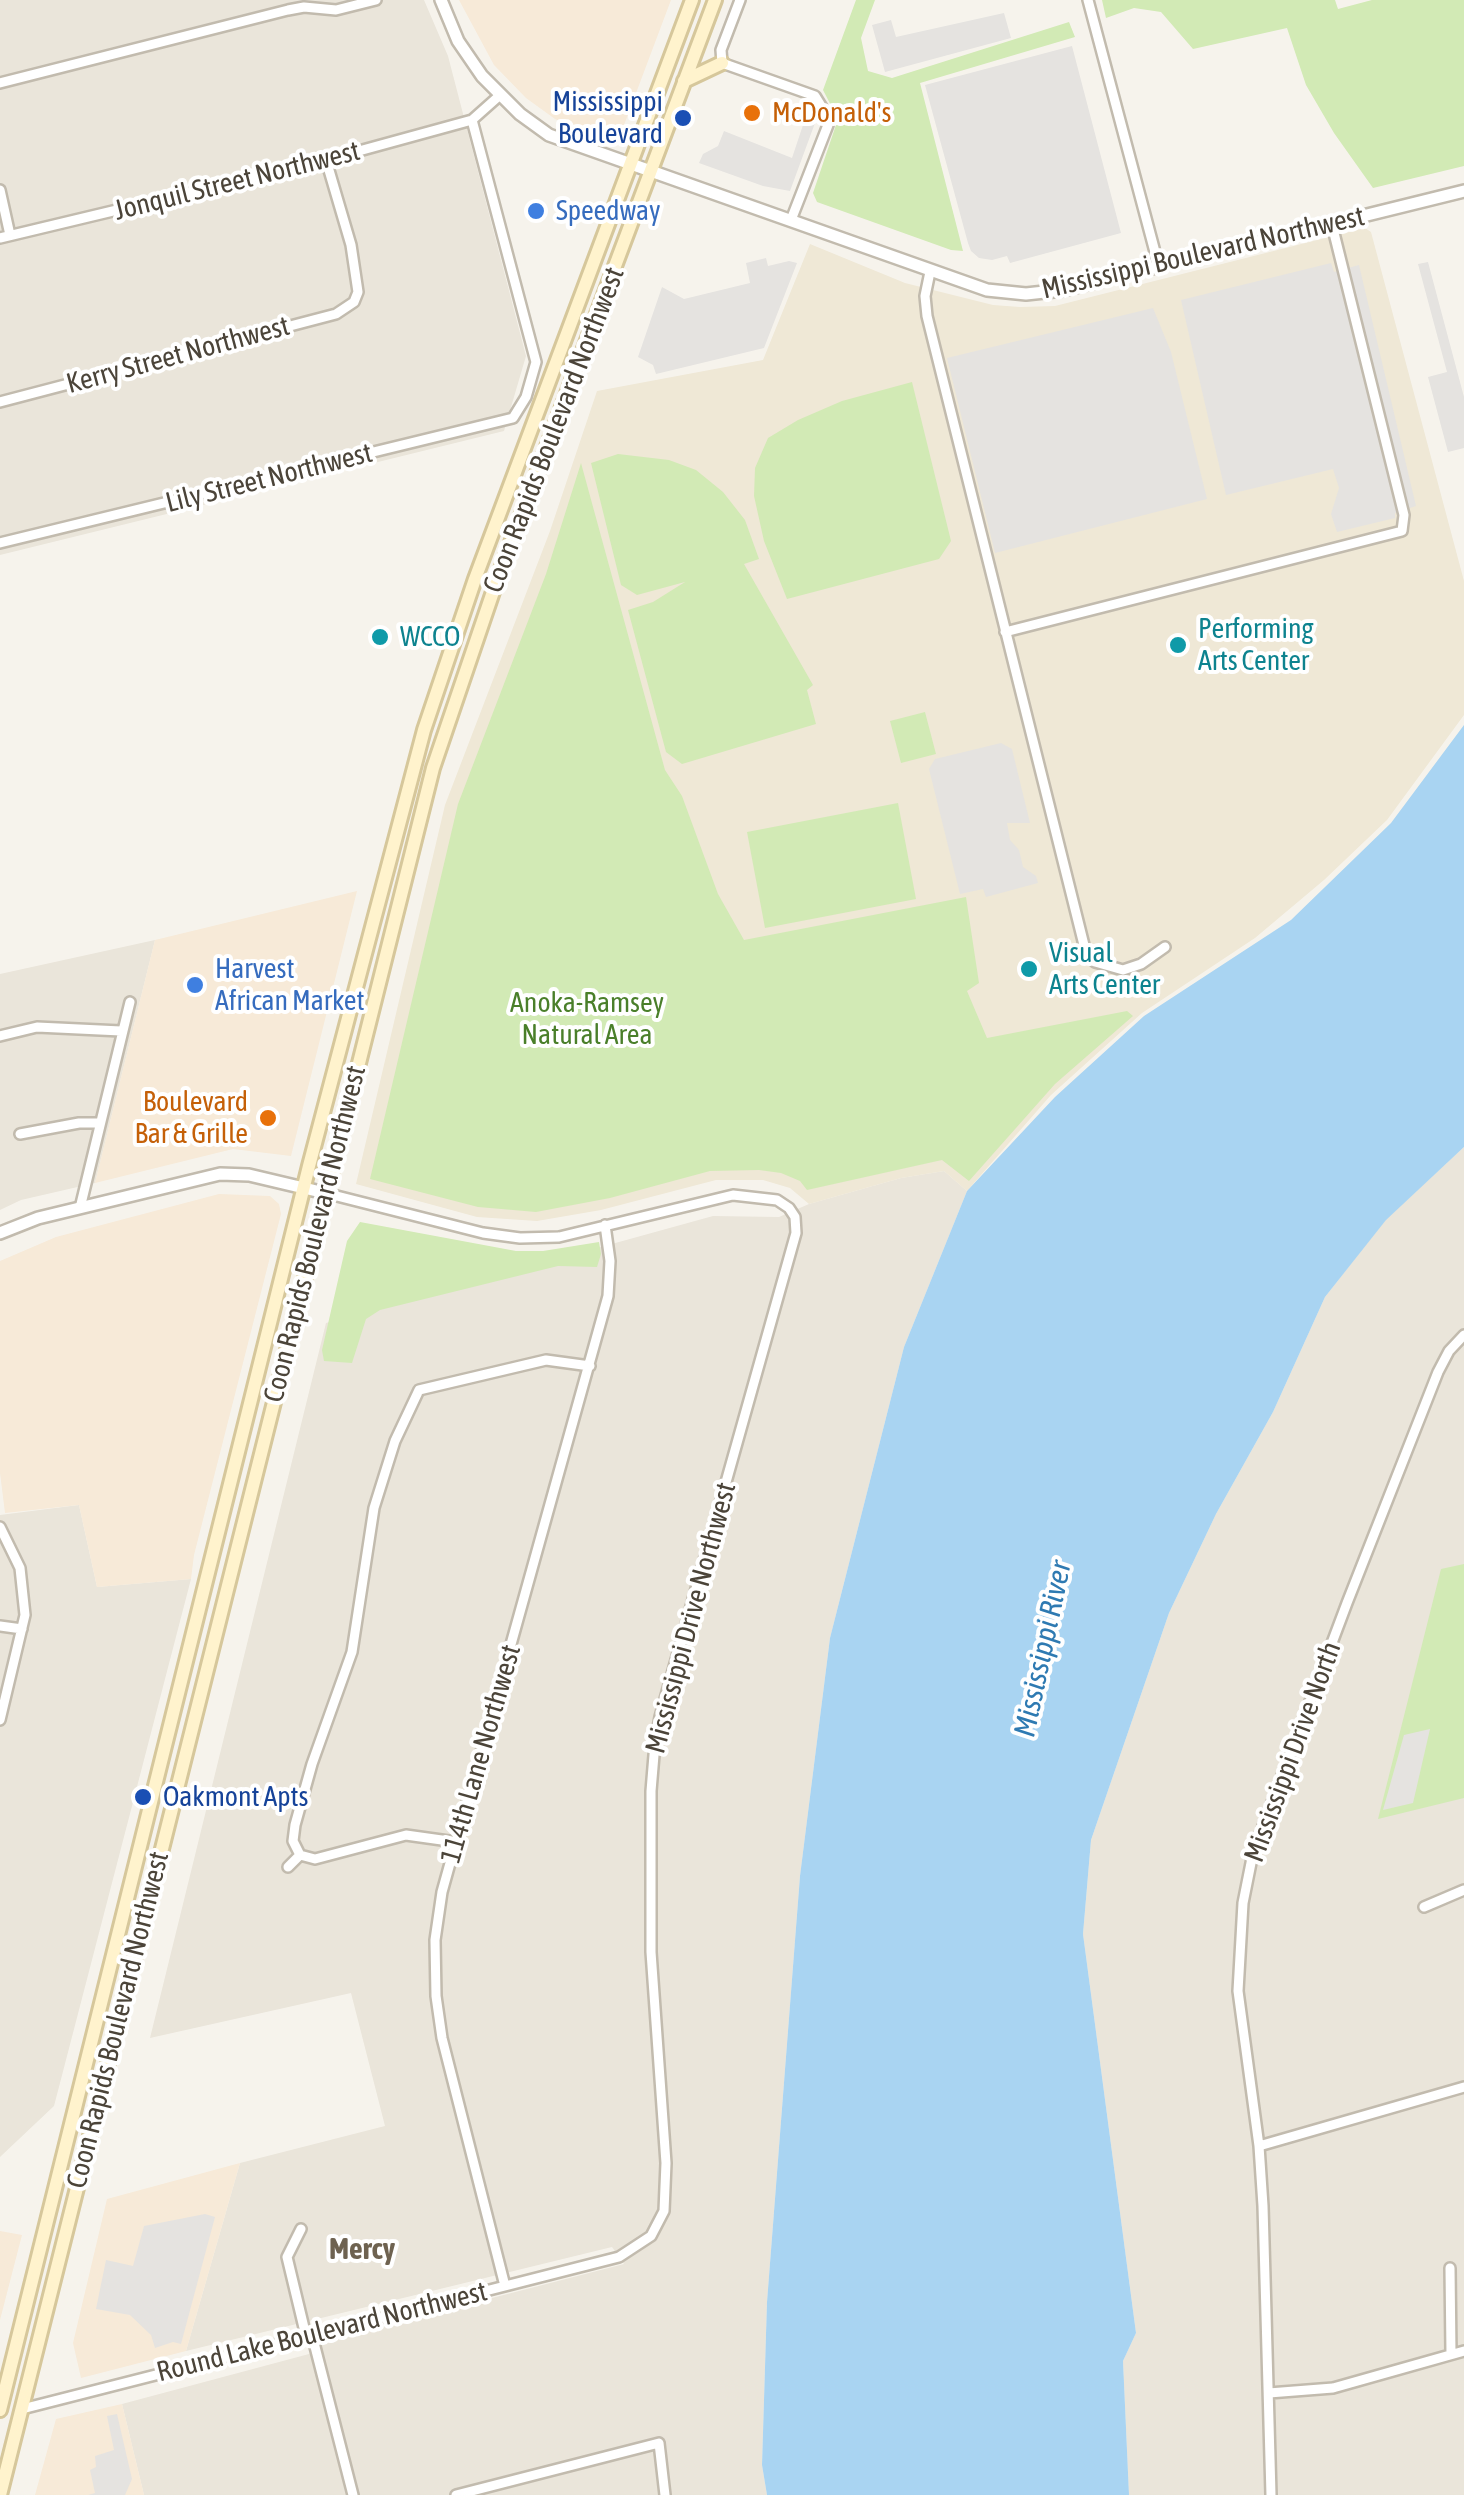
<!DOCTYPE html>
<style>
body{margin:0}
canvas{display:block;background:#f6f3ec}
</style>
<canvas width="1464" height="2495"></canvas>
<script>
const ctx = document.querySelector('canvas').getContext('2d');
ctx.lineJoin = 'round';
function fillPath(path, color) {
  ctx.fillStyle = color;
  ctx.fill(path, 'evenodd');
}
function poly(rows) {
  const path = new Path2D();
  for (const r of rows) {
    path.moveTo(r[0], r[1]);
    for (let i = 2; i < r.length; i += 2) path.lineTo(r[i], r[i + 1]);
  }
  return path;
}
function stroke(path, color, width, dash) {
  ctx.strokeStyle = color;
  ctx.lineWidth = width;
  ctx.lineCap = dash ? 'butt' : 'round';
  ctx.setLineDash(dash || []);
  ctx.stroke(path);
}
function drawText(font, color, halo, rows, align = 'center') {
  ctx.font = font + ' "Asap Condensed",sans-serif';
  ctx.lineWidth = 8;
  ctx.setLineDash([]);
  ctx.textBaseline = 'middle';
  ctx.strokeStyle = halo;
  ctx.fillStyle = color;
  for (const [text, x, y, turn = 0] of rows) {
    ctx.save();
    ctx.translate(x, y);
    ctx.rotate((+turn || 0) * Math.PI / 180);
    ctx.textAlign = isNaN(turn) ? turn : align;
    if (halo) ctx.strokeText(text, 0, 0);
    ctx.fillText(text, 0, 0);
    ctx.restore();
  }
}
fillPath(poly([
 [0,0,424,0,448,56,526,356,504,431,0,555],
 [155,940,95,1183,21,1200,0,1210,0,974],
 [1464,1147,1464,2495,1129,2495,1123,2361,1136,2333,1083,1934,1091,1840,1169,1613,1216,1514,1273,1412,1325,1297,1386,1219],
 [944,1171,967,1191,904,1347,830,1638,800,1876,767,2302,762,2465,767,2495,144,2495,122,2404,309,2354,325,2341,624,2264,612,2247,186,2351,240,2163,385,2126,351,1993,150,2038,326,1323,713,1216,779,1217,809,1204,901,1178],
 [79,1505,97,1587,191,1579,54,2106,0,2157,0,1515]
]), '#eae5da');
fillPath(poly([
 [459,0,671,0,618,141,596,137,555,119,526,98,494,65],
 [357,891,291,1156,233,1149,95,1183,155,940],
 [219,1194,270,1196,279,1204,281,1214,194,1555,191,1579,97,1587,79,1505,5,1513,0,1473,0,1261,56,1237],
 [240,2163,186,2351,81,2378,73,2343,107,2199],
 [0,2231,22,2235,0,2320],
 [122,2404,144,2495,35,2495,56,2419]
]), '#f7ead8');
fillPath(poly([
 [1365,228,1371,232,1464,581,1464,715,1387,820,1324,880,1255,938,1142,1013,1051,1095,967,1191,944,1171,901,1178,809,1204,790,1188,763,1180,716,1180,601,1210,537,1221,477,1217,356,1184,445,805,550,531,597,391,763,360,810,244,905,283,993,305,1020,307,1055,306]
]), '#efe8d6');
fillPath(poly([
 [856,0,875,0,861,38,868,71,892,78,1069,22,1075,37,920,83,963,251,951,250,817,202,813,193,838,119,823,90],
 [1102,0,1335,0,1338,9,1372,0,1464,0,1464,166,1373,188,1334,133,1306,85,1287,28,1193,49,1161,12,1134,8,1106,18],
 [912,382,951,541,939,559,787,599,764,541,754,496,755,468,768,438,798,420,842,401],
 [618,454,669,460,696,470,723,492,745,520,759,559,744,564,813,685,807,690,816,724,682,764,666,752,628,610,653,602,685,582,637,595,621,585,591,463],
 [581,463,665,770,682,796,718,894,744,940,966,897,979,983,967,991,987,1038,1127,1011,1133,1016,1055,1084,969,1181,942,1160,807,1190,800,1181,781,1173,759,1170,710,1171,610,1198,536,1212,478,1207,370,1179,458,804,546,574],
 [925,712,936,754,901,763,890,721],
 [898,803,916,899,765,928,747,832],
 [360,1222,516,1251,543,1251,599,1242,601,1254,597,1267,558,1266,380,1310,366,1319,352,1363,324,1361,322,1350,347,1241],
 [1464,1564,1464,1798,1378,1819,1441,1569]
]), '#d2eab5');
fillPath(poly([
 [1004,13,1011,38,885,72,872,25,891,20,896,37],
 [1072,46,1121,233,1010,263,1007,256,992,260,979,258,971,251,968,243,925,85],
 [814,118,815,123,790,191,763,186,699,163,703,154,718,146,724,131,792,158,805,119],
 [766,258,768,266,789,261,797,263,764,348,656,374,653,365,638,357,662,287,684,299,750,283,746,263],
 [1428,262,1464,397,1464,448,1448,452,1428,377,1447,372,1418,264],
 [1331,263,1334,272,1359,265,1416,506,1395,513,1395,518,1337,532,1331,514,1339,488,1333,469,1226,495,1181,300],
 [1153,308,1171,352,1207,499,995,553,947,358],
 [1001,743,1012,749,1030,823,1007,823,1010,840,1019,850,1023,867,1036,876,1038,883,986,897,983,889,960,894,929,769,935,759],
 [1430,1729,1413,1803,1383,1810,1404,1735],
 [205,2214,215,2217,181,2344,173,2342,155,2348,151,2335,130,2315,96,2309,106,2260,133,2266,144,2226],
 [117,2414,132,2479,125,2495,88,2495,95,2493,90,2470,96,2467,95,2456,114,2450,107,2416]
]), '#e5e3e0');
fillPath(poly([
 [1464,725,1464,1147,1386,1220,1325,1297,1273,1412,1216,1514,1169,1613,1091,1840,1083,1934,1136,2333,1123,2361,1129,2495,767,2495,762,2465,767,2302,800,1876,830,1638,904,1347,967,1191,1055,1097,1144,1016,1291,920,1391,823]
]), '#a9d4f2');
const minor = poly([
 [740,0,721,50,722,63,815,96,828,117,828,125,791,220],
 [1088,0,1159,267],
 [0,83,288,10,304,7,336,10,376,0],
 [0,190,10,235],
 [0,238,326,160,472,120,499,96],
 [930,272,925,296,927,316,1086,953,1095,962,1123,970,1141,964,1165,947],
 [0,402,336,314,354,302,358,292,351,245,326,160],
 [0,543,513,418,526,397,536,362,472,120],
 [1005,632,1402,531,1404,515,1332,225],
 [0,1036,37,1027,121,1031],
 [20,1134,79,1123,99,1123],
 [80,1208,130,1002],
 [0,1527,20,1568,25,1615,0,1720],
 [0,1626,22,1629],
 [300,1855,293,1841,295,1825,312,1764,352,1652,374,1508,395,1441,419,1390,546,1360,590,1366],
 [300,1855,315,1859,406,1835,456,1842],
 [288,1867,300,1855],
 [1424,1907,1464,1890],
 [1259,2146,1464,2087],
 [301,2229,287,2257,306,2336],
 [1450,2268,1451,2354],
 [505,2286,442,2038,436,1996,435,1940,442,1892,608,1296,610,1261,605,1225],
 [312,2335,353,2495],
 [1269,2393,1333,2388,1464,2351],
 [22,2409,619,2257,651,2236,664,2211,666,2163,651,1952,651,1791,655,1743,660,1717,796,1233,795,1217,789,1208,777,1200,733,1195,559,1237,520,1238,483,1233,325,1193],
 [456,2495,659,2443,665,2495],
 [1271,2495,1263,2206,1259,2146,1238,1991,1243,1903,1253,1853,1347,1603,1438,1372,1449,1351,1464,1335]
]);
const tertiary = poly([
 [441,0,458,41,482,76,520,114,549,135,987,290,1026,294,1063,290,1464,191],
 [0,1233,38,1218,220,1174,249,1175,325,1193]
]);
const secondary = poly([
 [684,81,722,63],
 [0,2410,309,1166,424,730,475,579,692,0],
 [0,2495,433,768,497,580,715,0]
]);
stroke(minor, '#c2bbae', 14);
stroke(tertiary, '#c2bbae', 16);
stroke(secondary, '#d6c79b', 18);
stroke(minor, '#fff', 9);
stroke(tertiary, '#fff', 11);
stroke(secondary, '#fff3cd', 12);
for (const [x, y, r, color] of [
 [752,113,10,"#e8710a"],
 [683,118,10,"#1a4fb4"],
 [536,211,10,"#3f7fe0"],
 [380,637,10,"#0f9aa8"],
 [1178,645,10,"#0f9aa8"],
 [1029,969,10,"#0f9aa8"],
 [195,985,10,"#3f7fe0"],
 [268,1118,10,"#e8710a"],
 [143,1797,10,"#1a4fb4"]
]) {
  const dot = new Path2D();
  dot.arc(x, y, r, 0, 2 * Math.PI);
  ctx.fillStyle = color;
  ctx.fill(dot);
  stroke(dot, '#fff', 4);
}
drawText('28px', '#164399', '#fff', [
 ["Mississippi",663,102],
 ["Boulevard",663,134],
 ["Oakmont Apts",163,1797,"left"]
], 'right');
drawText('28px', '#c56008', '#fff', [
 ["McDonald's",772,113],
 ["Boulevard",248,1102,"right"],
 ["Bar & Grille",248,1134,"right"]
], 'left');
drawText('28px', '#4b4439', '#fff', [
 ["Jonquil Street Northwest",237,181,-14],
 ["Mississippi Boulevard Northwest",1203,253,-13],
 ["Kerry Street Northwest",178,355,-15],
 ["Coon Rapids Boulevard Northwest",554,430,-69],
 ["Lily Street Northwest",269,478,-14],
 ["Coon Rapids Boulevard Northwest",315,1234,-76],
 ["Mississippi Drive Northwest",691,1618,-75],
 ["Mississippi Drive North",1293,1752,-70],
 ["114th Lane Northwest",481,1754,-74],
 ["Coon Rapids Boulevard Northwest",118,2020,-76],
 ["Round Lake Boulevard Northwest",322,2332,-14]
]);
drawText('28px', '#366cbe', '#fff', [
 ["Speedway",556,211],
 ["Harvest",215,969],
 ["African Market",215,1001]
], 'left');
drawText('28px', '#0d838f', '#fff', [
 ["Performing",1198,629],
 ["Arts Center",1198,661],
 ["WCCO",400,637],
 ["Visual",1049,953],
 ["Arts Center",1049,985]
], 'left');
drawText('28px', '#4a7f2a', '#fff', [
 ["Anoka-Ramsey",587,1003],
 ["Natural Area",587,1035]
]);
drawText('italic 30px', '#2e7ab2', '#fff', [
 ["Mississippi River",1043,1649,-78]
]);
drawText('bold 30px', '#6e6250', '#fff', [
 ["Mercy",362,2250]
]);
</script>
